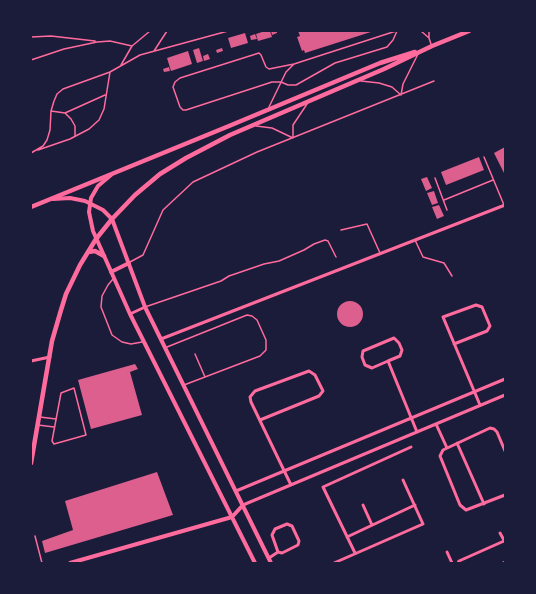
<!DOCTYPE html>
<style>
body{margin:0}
#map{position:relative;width:536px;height:594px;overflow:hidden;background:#1b1b3a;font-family:Georgia,serif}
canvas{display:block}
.frame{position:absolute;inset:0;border:32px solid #1b1b3a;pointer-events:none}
</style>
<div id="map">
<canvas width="536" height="594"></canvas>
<div class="frame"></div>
</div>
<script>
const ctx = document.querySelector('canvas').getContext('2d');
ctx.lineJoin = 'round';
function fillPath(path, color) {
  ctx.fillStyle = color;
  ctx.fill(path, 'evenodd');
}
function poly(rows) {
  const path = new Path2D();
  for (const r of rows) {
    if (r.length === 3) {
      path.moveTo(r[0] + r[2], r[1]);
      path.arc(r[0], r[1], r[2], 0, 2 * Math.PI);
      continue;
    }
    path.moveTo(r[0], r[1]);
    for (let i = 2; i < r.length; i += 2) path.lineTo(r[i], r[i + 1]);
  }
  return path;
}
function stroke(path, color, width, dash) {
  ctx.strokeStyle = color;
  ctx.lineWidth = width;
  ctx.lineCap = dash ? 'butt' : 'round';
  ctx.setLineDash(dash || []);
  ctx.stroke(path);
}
fillPath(poly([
 [265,31,270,31,272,37,258,41,256,34],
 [271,31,277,31,277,33,272,35],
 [298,31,374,31,305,53,304,50,302,51,297,37,300,36],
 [245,33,248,43,231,48,228,38],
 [255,34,257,39,251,40,250,36],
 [199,48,203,61,197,63,193,50],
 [222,48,223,51,217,53,216,50],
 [188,51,192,64,171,71,167,58],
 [208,54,210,59,204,61,203,56],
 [169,67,170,71,164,72,163,69],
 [505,147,505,175,494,153],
 [479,157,484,170,446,185,441,172],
 [427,177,432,188,426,191,421,179],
 [434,191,438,203,432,205,427,193],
 [439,205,444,216,437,219,432,207],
 [350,314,13],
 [135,364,138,369,130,372,142,415,91,429,78,380],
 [157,472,173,515,45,553,42,541,73,530,65,501]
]), '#dd5f8e');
stroke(poly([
 [421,31,429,38],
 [429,31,429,38,431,44],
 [31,37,51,36,95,41],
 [154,51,167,31],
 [31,60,64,49,97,42,110,41,132,46],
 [294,64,269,69,266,67,261,55,259,53,180,78,175,82,173,87,180,107,183,110,186,110,272,82,281,82,288,85,296,85,335,63,387,47,393,40,397,31],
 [121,65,132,46,150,31],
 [361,81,379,83,392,87,401,95,403,84,418,54],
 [269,107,286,72,294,64,396,31],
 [51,111,65,113,71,119,75,126,75,136],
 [65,113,105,95],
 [256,126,272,128,293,138,293,125,307,104],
 [38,150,70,139,89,129,99,120,104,109,110,72],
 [31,153,43,146,47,140,50,130,51,111,54,101,57,94,63,89,110,72,140,55,228,31],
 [484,157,504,205],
 [435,178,447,210],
 [444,200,493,180],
 [341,230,367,224,380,253],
 [415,240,423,257,444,263,452,276],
 [130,262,143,255,163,210,193,182,257,152,434,81],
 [113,279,108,285,102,296,101,307,112,335,122,342,131,344,142,342],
 [145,307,221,281,229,276,264,264,279,261,304,250,314,244,325,240,328,241,336,257],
 [167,347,247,315,252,316,257,320,266,340,266,350,260,356,184,385],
 [195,354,205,377],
 [74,388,86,435,54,444,52,441,61,393,74,388],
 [40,417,56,419],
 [38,425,54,427],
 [35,536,42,563]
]), '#ff6b9d', 1.5);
stroke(poly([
 [130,314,145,307],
 [161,339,505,205],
 [454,344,487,331,490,326,482,307,476,305,443,317,480,405],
 [31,361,50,357],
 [388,361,400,356,402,350,399,343,394,338,363,351,362,357,365,365,372,368,388,361,417,432],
 [260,420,319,396,323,391,315,375,309,371,255,391,250,397,251,402,291,485],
 [436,424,447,448],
 [457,443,484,504],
 [505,451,497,432,494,429,490,428,443,450,440,456,460,505,466,510,505,495],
 [236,491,505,379],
 [243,505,505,395],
 [363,505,372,525],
 [500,533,505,542],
 [347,537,415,505],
 [447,552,452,563],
 [355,553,323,487,411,447],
 [269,558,278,552,282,553,298,545,299,541,292,526,287,524,275,529,272,535,278,552],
 [334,563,423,524,403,480],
 [458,563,459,561,504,541],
 [503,563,505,562]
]), '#ff6b9d', 3);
stroke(poly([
 [111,175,98,186,91,198,89,212,93,231,130,314,255,563],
 [53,199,70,198,85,201,103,210,112,219,145,307,271,563],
 [111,272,129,263],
 [232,517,243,505],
 [70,563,232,517]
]), '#ff6b9d', 4);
stroke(poly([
 [31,207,229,126,380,63,415,52],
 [88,252,95,251,104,256],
 [31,463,52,341,61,310,66,294,80,265,96,239,112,219,135,195,160,174,186,158,230,135,384,69,432,46,469,31]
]), '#ff6b9d', 4.5);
</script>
